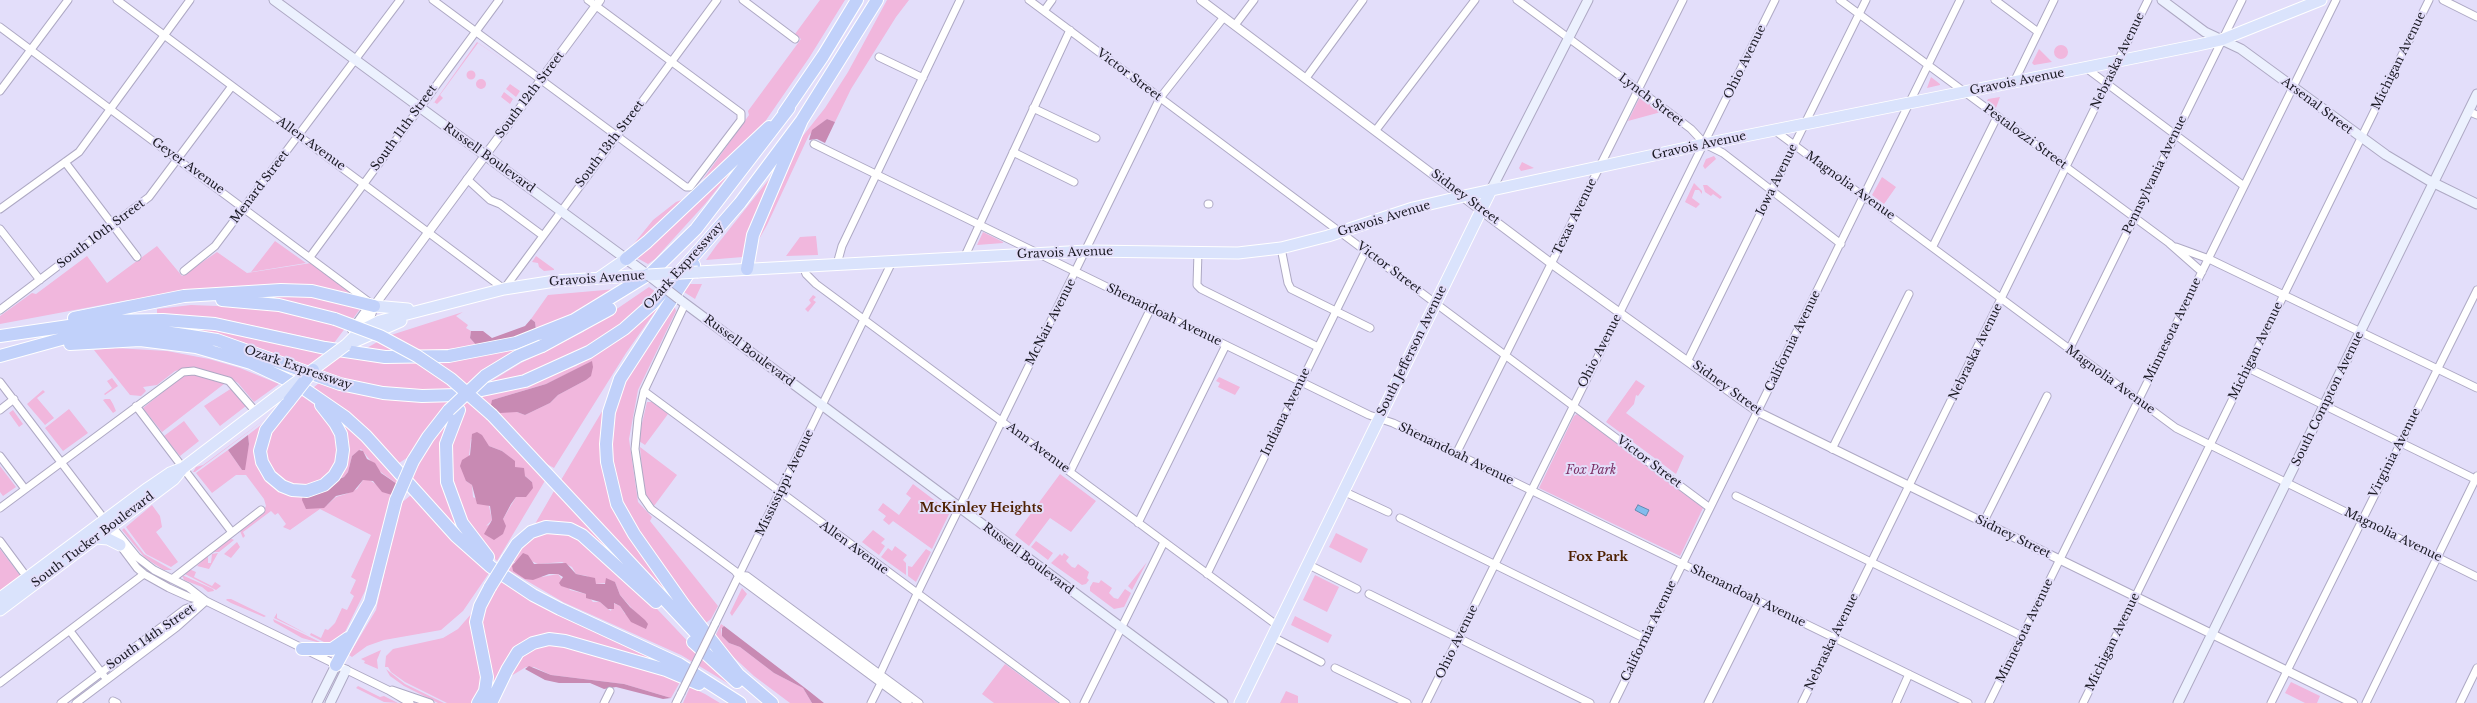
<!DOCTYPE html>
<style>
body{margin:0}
canvas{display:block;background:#e3defa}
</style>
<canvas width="2477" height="703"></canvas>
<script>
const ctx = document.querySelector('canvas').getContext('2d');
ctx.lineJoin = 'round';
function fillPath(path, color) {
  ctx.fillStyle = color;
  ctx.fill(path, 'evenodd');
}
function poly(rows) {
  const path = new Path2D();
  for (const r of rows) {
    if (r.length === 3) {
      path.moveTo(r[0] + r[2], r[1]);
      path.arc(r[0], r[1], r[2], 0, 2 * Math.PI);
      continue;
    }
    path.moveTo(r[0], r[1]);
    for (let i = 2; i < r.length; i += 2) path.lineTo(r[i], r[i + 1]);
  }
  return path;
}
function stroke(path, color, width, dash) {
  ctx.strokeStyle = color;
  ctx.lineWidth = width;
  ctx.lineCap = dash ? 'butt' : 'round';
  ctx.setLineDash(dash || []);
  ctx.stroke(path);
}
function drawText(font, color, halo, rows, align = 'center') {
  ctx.font = font + ' "Libre Baskerville",serif';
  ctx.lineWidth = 4;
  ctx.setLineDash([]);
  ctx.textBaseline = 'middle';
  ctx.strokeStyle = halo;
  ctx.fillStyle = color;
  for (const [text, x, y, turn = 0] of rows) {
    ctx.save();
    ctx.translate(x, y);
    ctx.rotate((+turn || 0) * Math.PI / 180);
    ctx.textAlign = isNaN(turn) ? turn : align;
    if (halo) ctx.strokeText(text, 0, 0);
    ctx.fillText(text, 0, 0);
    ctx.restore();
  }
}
fillPath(poly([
 [820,0,845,0,809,58,762,126,676,210,628,251,653,220,676,202,684,199,699,185,749,115,748,111,801,39,795,34],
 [887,0,909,0,896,17,851,89,835,122,827,119,809,135,767,225,754,248,798,142,825,108,848,72],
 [477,42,513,67,478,43,440,95,443,98,437,104,434,102,433,104],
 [2061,52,7],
 [2039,49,2052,62,2034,65,2032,63],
 [471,75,4.5],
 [1931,77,1940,84,1940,85,1927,88],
 [481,84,5],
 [510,84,520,91,516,97,506,89],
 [504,92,513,99,510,104,501,97],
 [2000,97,1996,108,1987,101,1988,99],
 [1641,98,1661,112,1628,121,1639,99],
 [745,154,705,204,655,259,648,264,637,258],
 [1714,156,1716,159,1705,169,1703,166,1706,159],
 [1522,162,1534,168,1521,171,1519,168],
 [778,168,743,257,706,260,716,246],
 [1882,177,1896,187,1884,204,1872,195],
 [1694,183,1702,191,1702,194,1699,190,1695,190,1692,198,1700,204,1696,208,1685,202],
 [1703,185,1707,185,1722,197,1720,199,1713,194,1711,196,1705,192],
 [983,232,1003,242,1003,243,977,245],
 [816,236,818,255,786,256,800,237],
 [275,241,306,263,251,272],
 [157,246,182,276,217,252,247,273,311,263,355,296,220,291,128,300,0,324,0,316,32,293,36,294,87,256,107,283],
 [536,256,554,269,554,270,544,271,539,267,538,263,532,262],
 [690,284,702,284,695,299,684,292],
 [649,287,656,292,641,306,625,321,581,351,523,376,485,385,521,363,583,332],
 [616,289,568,317,536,330,535,322,531,319,548,295],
 [299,292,360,308,360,309,352,320,298,303,256,296],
 [813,295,816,297,813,300,816,302,808,312,805,309,811,303,809,300],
 [661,303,626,353,554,468,545,463,514,429,498,415,546,479,497,561,472,533,452,486,448,453,458,417,444,410,427,428,410,456,399,463,359,422,313,388,319,383,377,398,447,401,503,392,525,386,576,366,600,351],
 [592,362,586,380,558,395,550,403,525,415,517,412,500,412,492,400,546,384],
 [471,439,502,451,510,458,515,467,532,482,516,497,503,519,486,526,492,520,489,506,473,497,472,485,466,481],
 [191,305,268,308,346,327,334,343,218,318,157,314,157,309],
 [674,305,676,311,638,390,629,439,638,502,652,517,650,521,718,606,711,619,703,625,627,516,613,479,610,435,621,387],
 [463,312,456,316,468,325,466,328,471,331,470,338,477,346,418,352,388,336],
 [201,328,370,360,534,342,535,344,468,387,455,390,410,390,353,382,304,366,243,342,201,330],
 [379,341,403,352,365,349],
 [115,348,167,351,209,359,240,368,279,384,254,402,238,383,230,378,187,368,175,371,157,385,143,387,146,391,141,396,130,395,94,350],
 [190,373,224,382,224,384,162,432,143,408,184,375],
 [1219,377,1240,387,1235,395,1218,387,1220,383,1216,381],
 [112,378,118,386,105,395,104,394,112,388,107,381],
 [1636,380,1645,386,1638,396,1636,395,1634,404,1626,413,1684,456,1676,474,1606,422],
 [232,388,246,406,220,426,204,406],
 [43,390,45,392,37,398,54,418,45,425,27,404],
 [302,396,323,411,334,428,340,456,325,480,301,489,274,477,263,451,276,420],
 [610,398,600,439,600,454,607,489,612,504,679,607,561,480],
 [105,399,110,399,113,404,116,411,113,413,103,400],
 [647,402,652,402,668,414,645,445,639,441,639,436],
 [69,409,88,433,63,451,45,428],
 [13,410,23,424,19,427,9,413],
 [272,414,195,472,193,472,196,467,203,465],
 [1577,414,1703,508,1680,556,1539,488,1574,416],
 [270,418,259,463,298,495,327,505,336,497,346,494,357,489,363,480,368,479,392,495,365,591,342,638,334,643,324,642,310,635,311,633,321,638,325,629,328,630,335,623,342,608,347,610,354,596,350,593,356,580,351,577,371,535,320,509,290,530,283,527,286,524,278,513,275,515,271,511,243,532,245,536,243,538,240,531,262,514,266,506,264,499,246,475,236,475,212,493,196,473,228,450,242,470,249,444,248,435],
 [338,418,360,437,399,480,397,484,378,470,361,449,352,456,348,472,344,477,336,479],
 [184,421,199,441,180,456,164,436],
 [443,426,445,426,441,439,440,472,451,512,470,544,411,479,427,447],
 [640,447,677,475,654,506,646,497,644,492],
 [0,466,16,487,3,496,0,492],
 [1060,474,1096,501,1071,532,1050,518,1029,546,1015,535],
 [913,484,950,512,932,549,893,521,889,525,883,520,886,516,878,510,883,503,899,515,911,498,906,494],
 [554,491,562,496,633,572,631,575,589,535,535,524],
 [411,495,445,534,489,573,463,611,441,630,384,640,367,646,352,657,349,655,376,610,400,504],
 [152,505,160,516,162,527,156,532,178,562,171,567,146,554,126,527],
 [124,528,144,554,172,570,164,570,145,558,122,530],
 [873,530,885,539,881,543,885,546,879,555,862,542],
 [570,532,638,589,696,650,739,690,681,655,563,602,505,568,536,533],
 [519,560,531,561,538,564,562,562,572,567,576,574,587,576,596,584,615,582,620,595,636,613,625,614,620,606,613,603,611,611,608,609,600,602,593,602,586,594,570,590,558,574,542,577,513,563],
 [1336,533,1368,549,1361,563,1329,547],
 [230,538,234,540,219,552,211,552],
 [1036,541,1053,553,1048,560,1031,547],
 [237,542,240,547,231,558,224,554],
 [895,546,907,555,903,560,906,563,906,575,881,557,888,548,892,551],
 [0,549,22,578,0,594],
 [926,549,931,552,916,582,908,576,908,566,912,567],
 [218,553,209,569,197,566,208,554,208,563,211,563,212,554],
 [1064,553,1069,557,1066,561,1072,567,1075,568,1078,564,1089,572,1087,578,1089,580,1086,584,1082,585,1051,563,1060,554,1062,556],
 [1147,562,1132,590,1128,586],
 [137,563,148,570,171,583,166,583],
 [189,569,196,572,194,577,212,586,215,582,221,586,216,590,183,573],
 [182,575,213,589,214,591,208,592,202,587,184,580],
 [1315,575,1339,587,1327,612,1303,600],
 [498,580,544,608,670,666,549,637,505,667,492,684,478,622],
 [1101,580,1112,588,1109,593,1114,598,1118,599,1125,589,1131,593,1124,607,1114,609,1090,591,1090,587,1093,582,1099,583],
 [742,588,747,594,732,616,730,613],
 [227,599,231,599,266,616,264,617,231,603,226,600],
 [277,613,277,618,309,635,274,618],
 [472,613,484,680,474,703,447,703,405,682,391,672,388,667,385,667,386,656,393,649,443,638,458,629],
 [1295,616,1332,635,1328,643,1291,625],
 [273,619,324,644,302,638,274,622],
 [721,624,724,626,721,629,722,636,729,643,740,647,774,673,803,688,812,703,790,703,754,676,714,639],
 [547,642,650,671,680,682,671,698,624,684,551,675,534,667,526,667,506,679,521,653],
 [381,650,377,660,378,669,364,663,365,661,361,659],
 [1005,664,1058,703,994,703,982,694],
 [386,669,405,684,444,703,438,703,404,686,390,676],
 [2291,682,2320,696,2317,703,2305,703,2285,693],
 [358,686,380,697,384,696,398,703,384,702,356,688],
 [690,687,705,694,720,703,683,703],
 [1286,691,1298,696,1298,703,1280,703]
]), '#f1b7dd');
fillPath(poly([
 [827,119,835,122,825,143,817,139,809,140,812,130],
 [531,319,535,322,536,330,509,339,477,346,470,338,471,331,483,331,492,338,525,326],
 [592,361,593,367,591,376,586,380,558,395,550,403,525,415,517,412,500,413,491,405,492,400,546,384],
 [477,432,482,435,489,446,502,451,515,461,515,467,524,468,525,476,532,482,533,488,526,497,516,497,511,504,503,519,506,526,503,534,494,540,484,534,492,520,490,506,477,504,472,485,466,481,460,466,462,460,470,455,472,434],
 [248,435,249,444,245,470,242,470,228,450],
 [359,450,363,451,367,459,375,463,381,473,397,484,392,495,382,492,373,481,363,480,353,492,336,496,324,508,306,509,302,500,303,494,344,477,348,472,352,456],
 [523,553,528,555,534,564,566,563,576,574,595,578,596,584,605,584,606,578,615,582,620,595,630,607,645,620,648,624,646,629,631,622,620,606,614,603,614,609,608,609,600,602,586,598,586,594,561,586,559,583,563,577,558,574,549,574,533,580,525,579,513,571,512,566],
 [724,626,809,691,824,703,812,703,803,688,774,673,740,647,729,643,722,636,722,628],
 [529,666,551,675,624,684,671,698,663,699,616,687,604,689,590,683,559,683,545,680,525,669]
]), '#c88ab3');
const water = poly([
 [1638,505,1649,510,1646,516,1635,510,1638,505]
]);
fillPath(water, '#83bced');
stroke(water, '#648bb1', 1);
const minor = poly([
 [117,0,504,289,717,0],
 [433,0,686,187,690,187,741,120,741,113,588,0],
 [743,0,795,39],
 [1029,0,1710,508],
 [1517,0,1666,110,1691,129,1705,144,1723,153,1841,244],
 [1840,0,2169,243,2202,272],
 [1995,0,2038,32],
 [2443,0,2477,17],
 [1044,11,1052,0],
 [1235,25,1254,0],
 [0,27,369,302],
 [879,57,923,78],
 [2086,68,2244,186],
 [1306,78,1363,0],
 [2014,82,2054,0],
 [0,91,68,0],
 [1033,108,1096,138],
 [2468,111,2477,115],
 [1376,130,1475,0],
 [1774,130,2176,428,2477,577],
 [814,144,1369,415,1393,423,1968,703],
 [1013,152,1074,182],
 [65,162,137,257],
 [467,179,490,200,500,204,542,235],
 [1208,204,1209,204],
 [0,209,79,152,190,0],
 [0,229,40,280],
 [1933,246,1997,117],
 [2176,247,2209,259,2477,388],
 [1281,248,1288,283,1291,289,1370,328],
 [1198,252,1197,285,1201,289,1318,347],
 [310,257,499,0],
 [964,258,1070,30],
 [837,264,842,246,960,0],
 [803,266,806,274,816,284,1278,626],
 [184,271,215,246,400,0],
 [685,304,644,391,638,418,635,449,642,496,651,509,735,571,743,581,908,703],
 [0,310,149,197,232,86],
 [2069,350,2242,0],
 [1688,360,1866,0],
 [2248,368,2477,480],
 [0,382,105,520,116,540,137,568,144,574,169,588,189,597,205,601],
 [644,391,1066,703],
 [136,406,231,531],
 [0,410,14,399],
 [1832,449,1909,294],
 [1456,454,1683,0],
 [0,456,25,489],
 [1070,472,1151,308],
 [1345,492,1388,512],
 [1736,496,2022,636],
 [0,508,183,372,194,371,229,381,256,412],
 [1400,518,1646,639],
 [1138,523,1226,345],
 [1983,523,2047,396],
 [110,524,137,557,154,570,188,587,206,601,388,690,410,703],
 [0,541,23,572],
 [1309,565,1357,589],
 [1207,574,1366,250],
 [739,575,747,576,919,703],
 [172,579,261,510],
 [1369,594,1590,703],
 [715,624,892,262],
 [70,631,104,676],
 [1273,637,1321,662],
 [1335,668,1407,703],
 [0,683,144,574],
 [392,690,430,703],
 [113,701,117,703],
 [61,703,185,609,204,602],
 [76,703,177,627,205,602],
 [604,703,610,691],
 [676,703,681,693],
 [871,703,881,683,880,674,917,594,1160,98,1224,17],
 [1084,703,1164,542],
 [1426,703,1775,0],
 [1614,703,1960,0],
 [1708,703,1759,601],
 [1802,703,2148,0],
 [1896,703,1909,674],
 [1989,703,2336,0],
 [2083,703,2429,0],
 [2271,703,2477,290],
 [2366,703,2477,476],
 [2460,703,2477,668]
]);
const tertiary = poly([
 [1201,0,1556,267,1758,412,2353,703],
 [362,329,370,318,374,306,600,0],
 [352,330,365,312,374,306]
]);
const secondary = poly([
 [274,0,648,275],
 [2162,0,2205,32,2241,49,2386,155,2428,180,2477,204],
 [1491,190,1588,0],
 [679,299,1223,703],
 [317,703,336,665],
 [330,703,346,670],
 [2178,703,2477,94]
]);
const primary = poly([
 [698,272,1087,251,1238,253,1281,248,1328,236,1413,208,1464,196,1705,144,2198,45,2221,40,2321,0],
 [600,277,626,259],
 [374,306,408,309],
 [349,344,401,321],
 [346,345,360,331,380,321,504,289,555,281,648,275],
 [96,538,108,539,120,545],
 [0,598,148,488,170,473,183,468],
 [0,610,174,479,183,468,279,395],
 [1240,703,1491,190]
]);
const motorway = poly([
 [784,113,823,56,857,0],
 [626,259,647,242,769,127],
 [694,265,620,379,609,412,606,444,607,462,617,504,634,534,684,605,738,674],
 [747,269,753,235,802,120,877,0],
 [222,300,279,305,335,319],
 [74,318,184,296,281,290,312,291,374,306],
 [0,336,103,321,163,320,215,324,325,348,385,357,449,356,516,343,574,320,651,273,696,229,789,108],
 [70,344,140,340,196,347,251,363,300,386,345,417,366,436,456,536,491,567,533,595,560,609,679,664,740,703],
 [542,346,610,309],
 [0,356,76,335,116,330,158,331,217,340,340,384,383,393,422,396,458,395,525,381,589,352,624,329,652,304,740,203,802,120],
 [289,401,266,430,260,451,262,462,270,476,282,486,292,490,307,491,324,485,334,476,341,464,343,450,341,434,335,423,321,405],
 [459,410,446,444,447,482,462,523,488,557],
 [492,415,706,644],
 [413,461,428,437,449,410],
 [508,558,517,544,531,532,546,527,570,529,582,535,656,602],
 [693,642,737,682],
 [302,649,332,649,348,638],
 [336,665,370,602,396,500],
 [732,669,772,703],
 [478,703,485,691,487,677,476,622,480,606,490,587],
 [491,703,507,670,518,652,533,643,549,639,565,641,666,670,699,684]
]);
stroke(minor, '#aea9c4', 9);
stroke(tertiary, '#aea9c4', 10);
stroke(secondary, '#aea9c4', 11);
stroke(primary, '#fff', 13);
stroke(motorway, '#fff', 14);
stroke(minor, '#fff', 7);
stroke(tertiary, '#fff', 8);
stroke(secondary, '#ecf1fe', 9);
stroke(primary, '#dae3fc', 11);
stroke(motorway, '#c1d1fa', 12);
const minorBridge = poly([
 [681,693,715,624]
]);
const secondaryBridge = poly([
 [648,275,679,299]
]);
const primaryBridge = poly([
 [648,275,698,272],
 [279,395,346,345]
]);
const motorwayBridge = poly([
 [335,319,380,336,417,356,451,379,492,415],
 [289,401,313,370],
 [449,410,485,376,518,356,542,346],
 [396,500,413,461],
 [490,587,508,558]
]);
stroke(minorBridge, '#aea9c4', 9, []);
stroke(secondaryBridge, '#aea9c4', 11, []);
stroke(primaryBridge, '#fff', 13, []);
stroke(motorwayBridge, '#fff', 14, []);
stroke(minorBridge, '#fff', 7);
stroke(secondaryBridge, '#ecf1fe', 9);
stroke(primaryBridge, '#dae3fc', 11);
stroke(motorwayBridge, '#c1d1fa', 12);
drawText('12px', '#1b1a24', '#e3defa', [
 ["Nebraska Avenue",2118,61,-64],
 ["Michigan Avenue",2399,61,-64],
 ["Ohio Avenue",1745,62,-64],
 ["Victor Street",1129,75,37],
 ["Gravois Avenue",2017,82,-11],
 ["South 12th Street",530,95,-53],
 ["Lynch Street",1651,100,37],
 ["Arsenal Street",2317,106,37],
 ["South 11th Street",404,128,-54],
 ["Pestalozzi Street",2025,137,36],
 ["Allen Avenue",311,144,36],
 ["South 13th Street",610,144,-53],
 ["Gravois Avenue",1699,146,-12],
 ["Russell Boulevard",489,158,36],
 ["Geyer Avenue",188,166,36],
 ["Pennsylvania Avenue",2155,175,-64],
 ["Iowa Avenue",1777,180,-64],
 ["Magnolia Avenue",1850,186,36],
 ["Menard Street",260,187,-53],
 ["Sidney Street",1465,197,37],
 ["Texas Avenue",1575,217,-64],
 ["Gravois Avenue",1384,219,-17],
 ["South 10th Street",101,234,-37],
 ["Gravois Avenue",1065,253,-2],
 ["Ozark Expressway",684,266,-48],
 ["Victor Street",1389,268,37],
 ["Gravois Avenue",597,279,-4],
 ["Shenandoah Avenue",1164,315,26],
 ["McNair Avenue",1051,322,-63],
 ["Minnesota Avenue",2173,330,-64],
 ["California Avenue",1793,341,-64],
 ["Russell Boulevard",749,351,37],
 ["South Jefferson Avenue",1412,351,-64],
 ["Ohio Avenue",1600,351,-63],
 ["Michigan Avenue",2256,351,-64],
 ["Nebraska Avenue",1976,352,-64],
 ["Ozark Expressway",298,368,19],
 ["Magnolia Avenue",2110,380,36],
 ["Sidney Street",1727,388,36],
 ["South Compton Avenue",2328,399,-64],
 ["Indiana Avenue",1286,412,-64],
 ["Ann Avenue",1038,448,37],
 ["Virginia Avenue",2395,453,-63],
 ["Shenandoah Avenue",1456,454,26],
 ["Victor Street",1649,462,37],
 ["Mississippi Avenue",785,483,-64],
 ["Magnolia Avenue",2393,535,26],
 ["Sidney Street",2013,537,26],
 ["South Tucker Boulevard",93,540,-37],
 ["Allen Avenue",854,548,36],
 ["Russell Boulevard",1028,559,37],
 ["Shenandoah Avenue",1748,596,26],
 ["California Avenue",1649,631,-64],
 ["Minnesota Avenue",2025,631,-64],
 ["South 14th Street",151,637,-35],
 ["Ohio Avenue",1457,642,-64],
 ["Nebraska Avenue",1832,642,-64],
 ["Michigan Avenue",2113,642,-64]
]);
drawText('italic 12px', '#7c3267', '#e3defa', [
 ["Fox Park",1591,471]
]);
drawText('bold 13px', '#4d2000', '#e3defa', [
 ["McKinley Heights",981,508],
 ["Fox Park",1598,557]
]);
</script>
